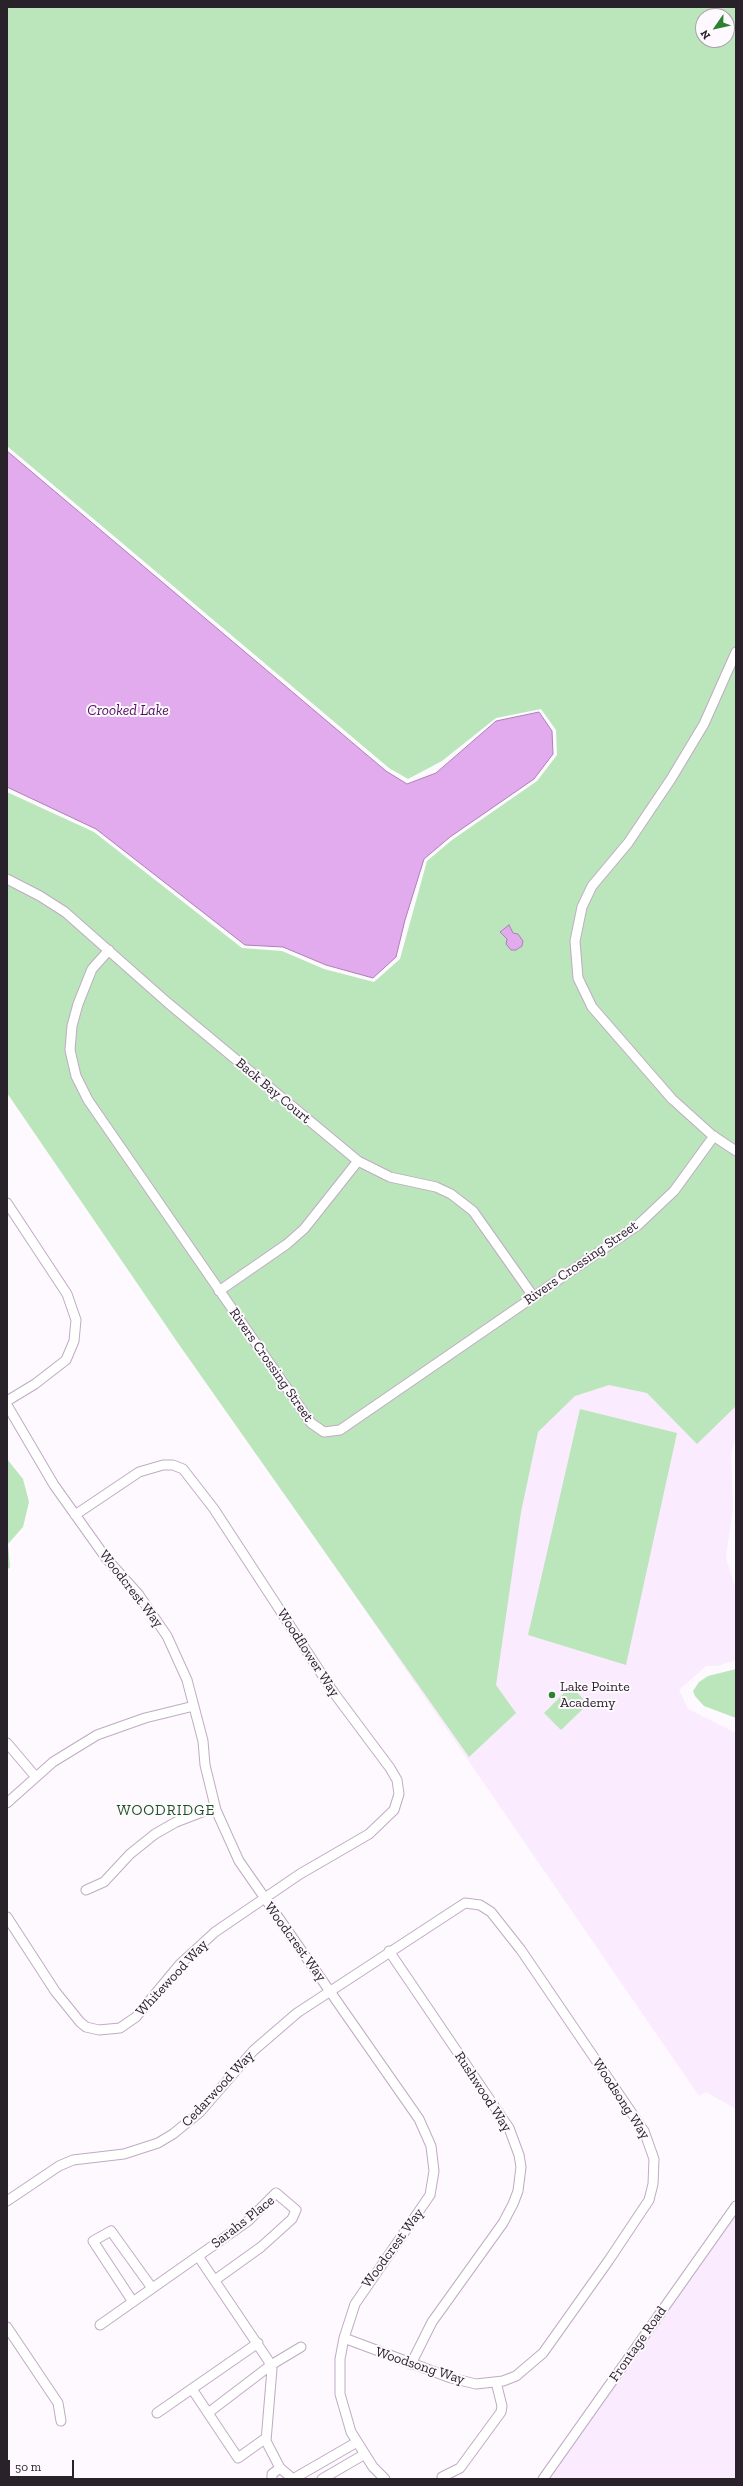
<!DOCTYPE html>
<style>
body{margin:0}
#map{position:relative;width:743px;height:2486px;overflow:hidden;background:#fdf9fe;font-family:"Zilla Slab",serif}
canvas{display:block}
.frame{position:absolute;inset:0;border:8px solid #2a222b;pointer-events:none}
.north{position:absolute;left:695px;top:8px;width:40px;height:40px;box-sizing:border-box;background:#fdf9fe;border:1px solid #a9a3aa;border-radius:50%;rotate:236deg;font-size:11px;font-weight:700;line-height:16px;text-align:center;color:#2a222b}
.north::after{content:'';display:block;margin:auto;width:14px;height:18px;background:#2b8332;clip-path:polygon(50% 0,100% 100%,50% 72%,0 100%)}
.scale{position:absolute;left:8px;top:2460px;width:66px;height:18px;box-sizing:border-box;border:2px solid #2a222b;border-top:0;padding-left:5px;font-size:12px;line-height:14px;white-space:nowrap;color:#2a222b;-webkit-text-stroke:3px #fdf9fe;paint-order:stroke}
</style>
<div id="map">
<canvas width="743" height="2486"></canvas>
<div class="frame"></div>
<div class="north">N</div>
<div class="scale">50 m</div>
</div>
<script>
const ctx = document.querySelector('canvas').getContext('2d');
ctx.lineJoin = 'round';
function fillPath(path, color) {
  ctx.fillStyle = color;
  ctx.fill(path, 'evenodd');
}
function poly(rows) {
  const path = new Path2D();
  for (const r of rows) {
    path.moveTo(r[0], r[1]);
    for (let i = 2; i < r.length; i += 2) path.lineTo(r[i], r[i + 1]);
  }
  return path;
}
function stroke(path, color, width, dash) {
  ctx.strokeStyle = color;
  ctx.lineWidth = width;
  ctx.lineCap = dash ? 'butt' : 'round';
  ctx.setLineDash(dash || []);
  ctx.stroke(path);
}
function drawText(font, color, halo, rows, align = 'center') {
  ctx.font = font + ' "Zilla Slab",serif';
  ctx.lineWidth = 4;
  ctx.setLineDash([]);
  ctx.textBaseline = 'middle';
  ctx.strokeStyle = halo;
  ctx.fillStyle = color;
  for (const [text, x, y, turn = 0] of rows) {
    ctx.save();
    ctx.translate(x, y);
    ctx.rotate((+turn || 0) * Math.PI / 180);
    ctx.textAlign = isNaN(turn) ? turn : align;
    if (halo) ctx.strokeText(text, 0, 0);
    ctx.fillText(text, 0, 0);
    ctx.restore();
  }
}
fillPath(poly([
 [540,1371,736,1376,736,1434,731,1455,733,1507,726,1558,736,1590,736,1660,718,1666,706,1666,679,1690,688,1709,736,1733,736,2109,706,2092,699,2096,309,1529],
 [736,2210,736,2479,537,2479,672,2304]
]), '#fbebfe');
fillPath(poly([
 [7,7,736,7,736,1406,697,1444,647,1393,609,1385,575,1396,538,1432,521,1512,496,1685,516,1713,469,1757,180,1346,7,1093,7,792,94,832,242,948,282,951,324,969,374,982,400,959,427,861,452,840,537,781,557,755,556,730,541,709,496,718,442,761,408,779,389,768,7,446],
 [703,16,727,16,727,40,703,40],
 [580,1409,677,1433,626,1665,528,1635],
 [7,1459,23,1479,29,1502,23,1527,8,1544,10,1567,7,1570],
 [736,1669,736,1718,704,1706,695,1696,693,1691,699,1682,708,1676],
 [571,1686,588,1704,561,1730,544,1713]
]), '#bbe5ba');
const water = poly([
 [7,451,386,771,407,784,436,773,496,721,539,712,552,731,553,754,534,779,450,837,424,859,405,920,396,957,373,978,326,965,283,947,245,945,96,829,7,787,7,451],
 [509,925,513,933,518,934,523,941,522,946,516,950,511,950,506,944,507,939,500,932,509,925]
]);
fillPath(water, '#e1abed');
stroke(water, '#aa82b3', 1);
const minor = poly([
 [736,652,704,724,671,779,628,843,592,886,582,907,575,941,578,978,592,1007,672,1099,712,1135,736,1151],
 [7,879,40,896,65,912,168,1003,358,1161,390,1177,436,1187,451,1194,473,1211,533,1296],
 [109,950,92,969,78,1004,72,1026,70,1050,76,1076,88,1100,311,1423,324,1432,340,1430,638,1225,674,1191,714,1136],
 [7,1203,67,1294,76,1320,74,1341,66,1360,35,1384,7,1401],
 [219,1291,287,1244,304,1229,358,1161],
 [7,1405,54,1485,106,1558,139,1595,167,1636,187,1680,203,1741,205,1765,216,1810,239,1861,419,2119,431,2146,434,2171,430,2195,355,2304,344,2338,340,2359,340,2394,351,2432,373,2467,385,2479],
 [7,1743,35,1776],
 [7,1803,53,1762,97,1735,145,1718,194,1706],
 [86,1890,104,1882,130,1854,155,1834,176,1822,215,1807],
 [7,1917,55,1991,80,2022,86,2027,99,2030,120,2028,136,2017,180,1964,215,1932,300,1874,369,1834,394,1810,399,1794,397,1780,390,1768,334,1693,214,1509,183,1469,173,1465,163,1465,139,1472,75,1515],
 [389,1951,509,2128,519,2155,521,2167,518,2191,513,2204,503,2223,432,2322,411,2364],
 [7,2201,59,2166,73,2160,124,2154,158,2143,173,2134,200,2112,253,2051,297,2013,465,1903,480,1905,491,1912,521,1950,644,2131,654,2159,653,2184,649,2200,609,2260,543,2353,516,2376,503,2381,476,2384,451,2378,344,2338],
 [198,2256,268,2360,272,2369,266,2441,280,2468,293,2479],
 [133,2302,93,2241,111,2231,152,2288],
 [100,2325,248,2221,276,2193,296,2210,292,2219,261,2247,215,2280],
 [7,2327,58,2403,61,2421],
 [192,2389,238,2458,266,2438],
 [157,2413,258,2343],
 [208,2413,271,2365,301,2347],
 [442,2477,460,2468,501,2412,502,2406,496,2382],
 [272,2479,272,2474,280,2468],
 [293,2479,357,2442],
 [322,2479,365,2454],
 [543,2479,736,2206]
]);
stroke(minor, '#c0abc5', 11);
stroke(minor, '#fff', 9);
for (const [x, y, r, color] of [
 [552,1695,4,"#2b8332"]
]) {
  const dot = new Path2D();
  dot.arc(x, y, r, 0, 2 * Math.PI);
  ctx.fillStyle = color;
  ctx.fill(dot);
  stroke(dot, '#fdf9fe', 1.5);
}
drawText('14px', '#2a222b', '#fdf9fe', [
 ["Back Bay Court",273,1091,40],
 ["Rivers Crossing Street",581,1263,-35],
 ["Rivers Crossing Street",271,1365,55],
 ["Woodcrest Way",131,1589,52],
 ["Woodflower Way",308,1653,57],
 ["Woodcrest Way",295,1942,54],
 ["Whitewood Way",172,1978,-47],
 ["Cedarwood Way",218,2089,-47],
 ["Rushwood Way",483,2092,57],
 ["Woodsong Way",621,2099,57],
 ["Sarahs Place",243,2222,-38],
 ["Woodcrest Way",393,2248,-54],
 ["Frontage Road",638,2344,-55],
 ["Woodsong Way",420,2366,18]
]);
drawText('14px', '#2a222b', '#fdf9fe', [
 ["Lake Pointe",560,1687],
 ["Academy",560,1703]
], 'left');
drawText('italic 15px', '#531160', '#fdf9fe', [
 ["Crooked Lake",128,711]
]);
ctx.letterSpacing = '1px';
drawText('15px', '#1b531f', '#fdf9fe', [
 ["WOODRIDGE",166,1811]
]);
ctx.letterSpacing = '0px';
</script>
